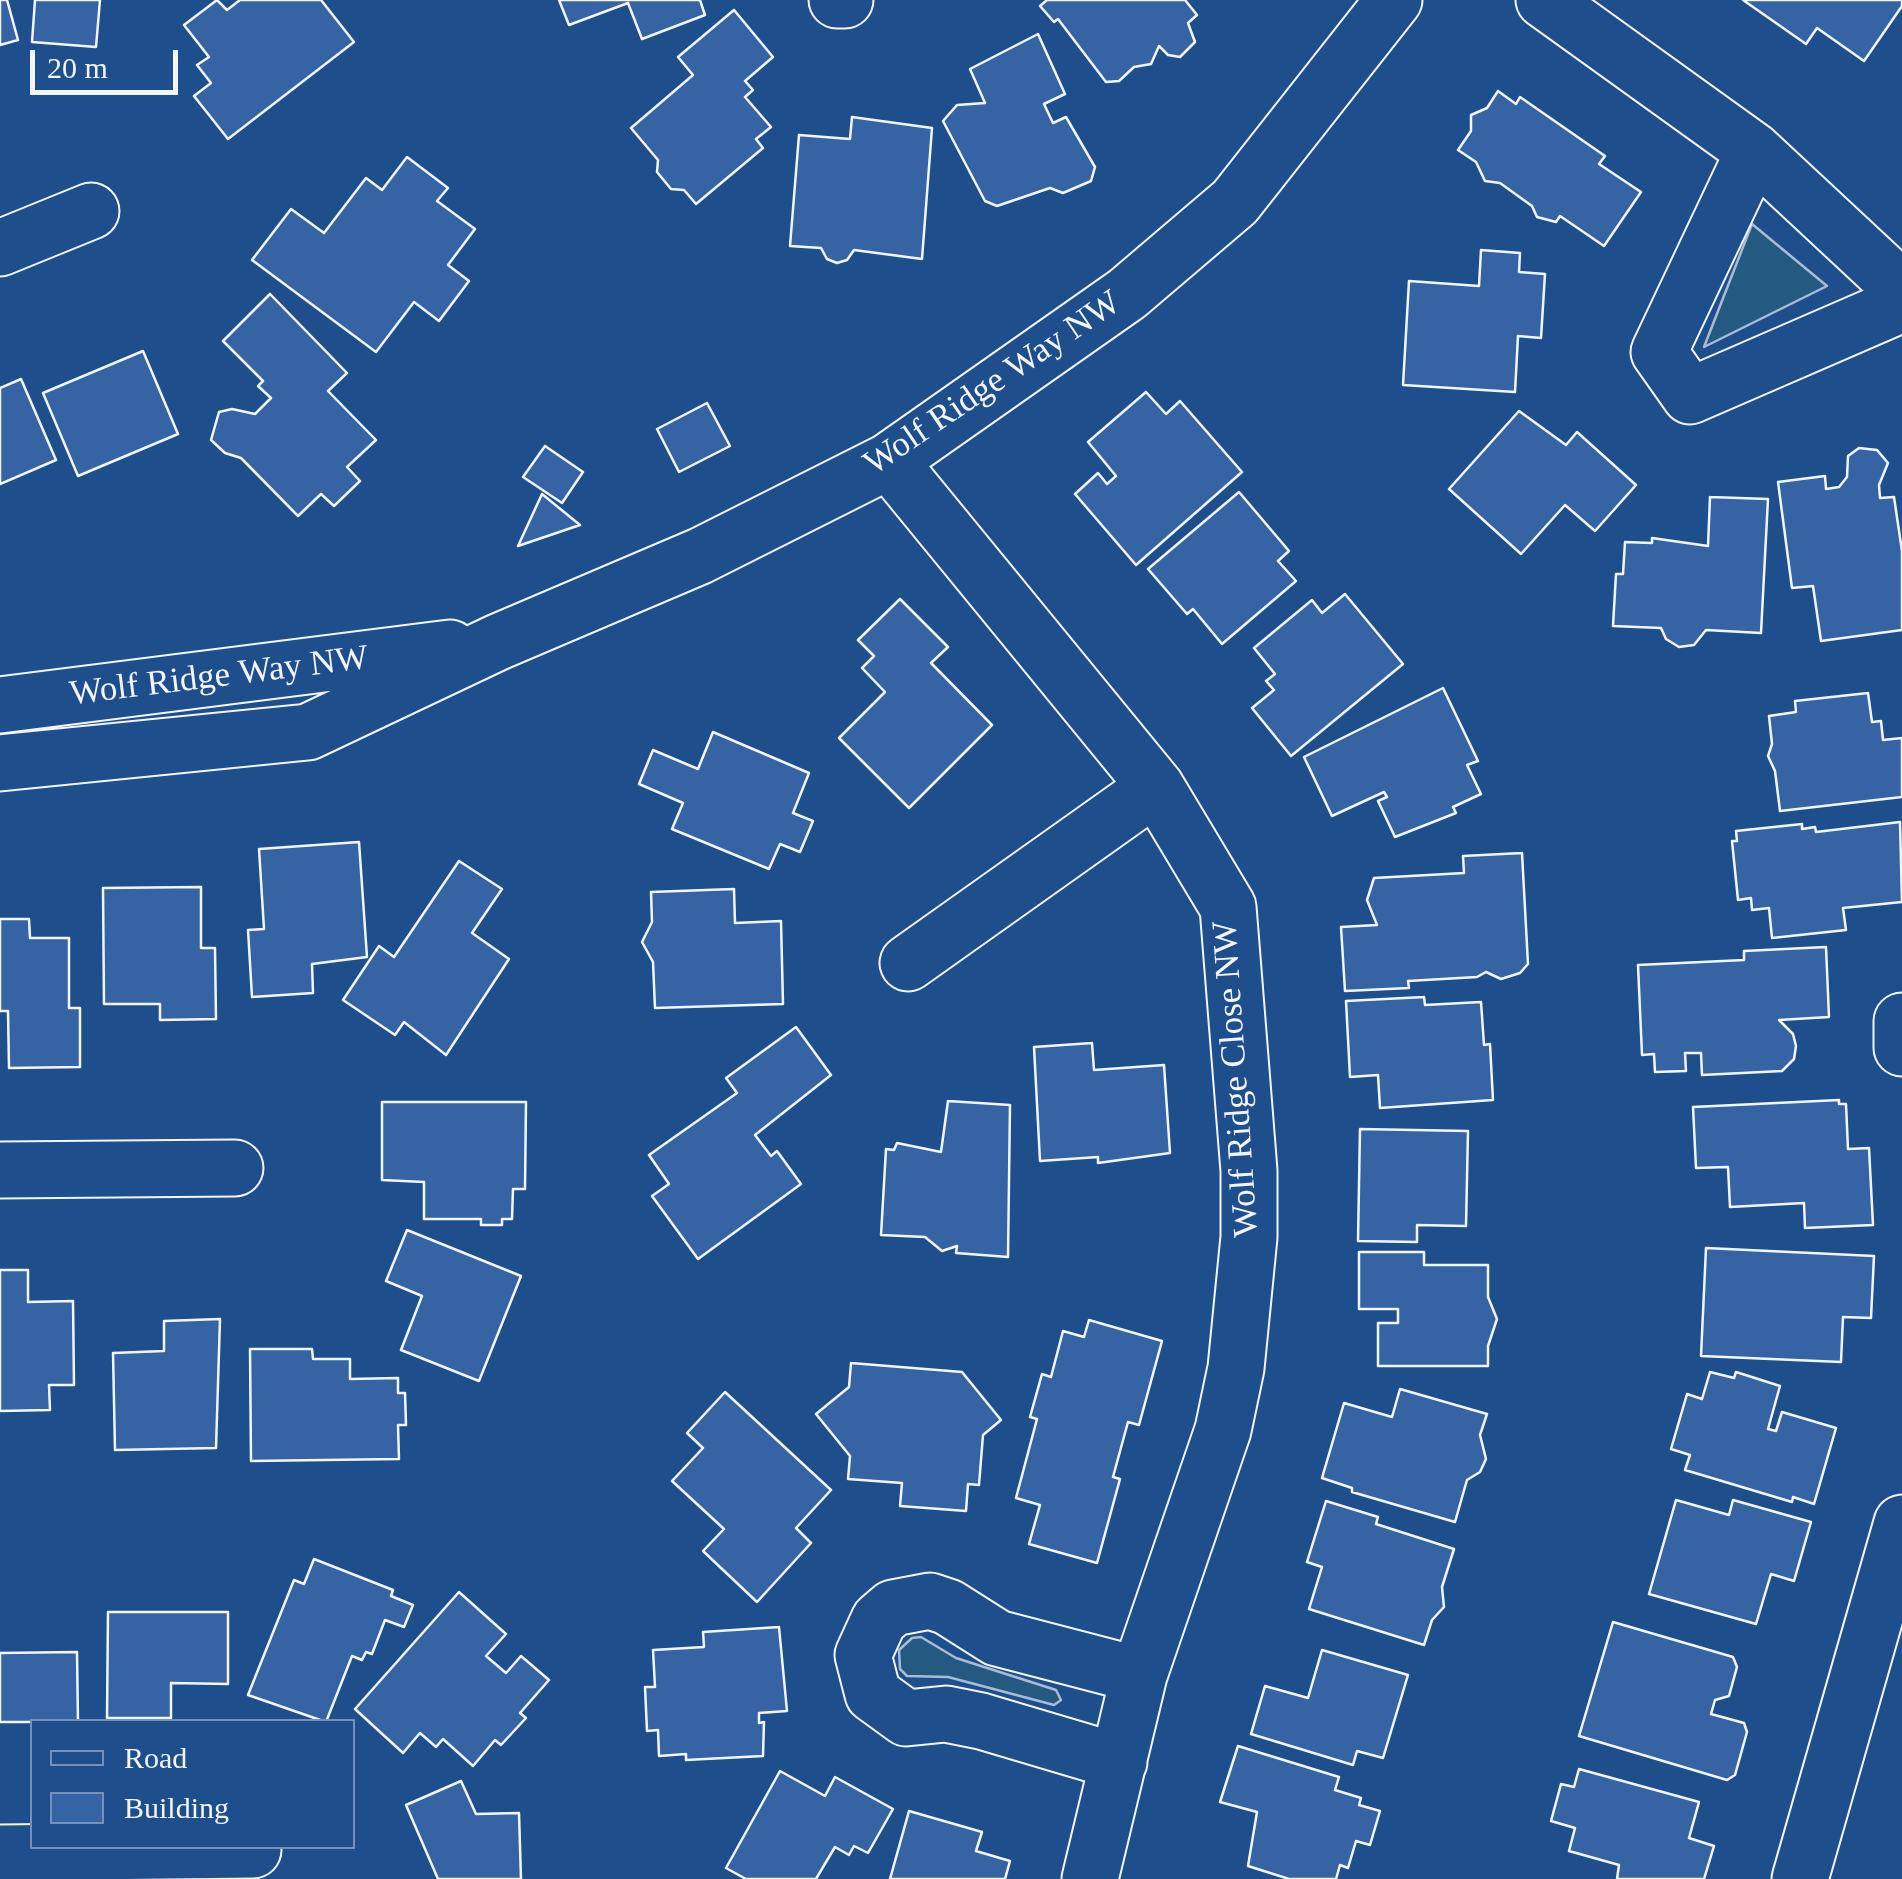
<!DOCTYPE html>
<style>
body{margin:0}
#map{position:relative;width:1902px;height:1879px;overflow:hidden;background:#1f4e8c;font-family:Georgia,serif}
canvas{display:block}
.legend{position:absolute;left:30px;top:1719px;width:325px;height:130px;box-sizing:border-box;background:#1f4e8c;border:2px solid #7391ba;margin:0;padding:12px 18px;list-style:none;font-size:30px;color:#f2f6ff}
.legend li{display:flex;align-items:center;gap:20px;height:50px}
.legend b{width:50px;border:2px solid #7391ba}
.scale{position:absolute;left:30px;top:50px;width:148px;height:45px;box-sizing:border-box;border:5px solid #f2f6ff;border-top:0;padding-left:12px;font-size:30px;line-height:35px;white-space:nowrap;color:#f2f6ff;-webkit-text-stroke:8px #1f4e8c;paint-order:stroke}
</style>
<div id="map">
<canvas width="1902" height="1879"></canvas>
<ul class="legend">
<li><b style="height:12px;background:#1f4e8c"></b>Road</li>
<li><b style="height:28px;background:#3563a3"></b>Building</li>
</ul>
<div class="scale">20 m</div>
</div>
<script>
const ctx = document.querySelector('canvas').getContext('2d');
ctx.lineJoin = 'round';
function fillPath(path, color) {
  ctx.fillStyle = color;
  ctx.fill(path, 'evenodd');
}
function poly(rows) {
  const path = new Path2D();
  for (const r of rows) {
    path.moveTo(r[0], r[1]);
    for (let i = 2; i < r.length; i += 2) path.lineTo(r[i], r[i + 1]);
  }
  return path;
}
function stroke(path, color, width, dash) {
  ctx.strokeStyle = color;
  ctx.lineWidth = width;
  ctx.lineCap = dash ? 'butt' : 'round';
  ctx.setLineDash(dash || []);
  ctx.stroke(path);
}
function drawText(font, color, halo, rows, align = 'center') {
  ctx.font = font + ' Georgia,serif';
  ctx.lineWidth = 8;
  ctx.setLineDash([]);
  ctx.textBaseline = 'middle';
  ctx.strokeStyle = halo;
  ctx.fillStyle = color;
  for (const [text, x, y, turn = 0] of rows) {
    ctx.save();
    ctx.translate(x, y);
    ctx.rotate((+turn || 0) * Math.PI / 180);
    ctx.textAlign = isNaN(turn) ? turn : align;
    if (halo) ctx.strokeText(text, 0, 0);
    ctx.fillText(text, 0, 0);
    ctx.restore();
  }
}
const green = poly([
 [1752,224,1827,286,1704,347,1752,224],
 [921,1637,956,1658,1056,1690,1061,1700,1054,1705,948,1677,907,1676,900,1669,899,1650,912,1638,921,1637]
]);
fillPath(green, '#245a82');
stroke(green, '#a8bbd7', 2.5);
const building = poly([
 [0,0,7,0,18,40,0,45,0,0],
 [35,0,100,0,96,47,32,42,35,0],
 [217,0,227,10,240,0,321,0,354,42,228,139,194,96,211,83,197,65,209,57,184,25,217,0],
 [559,0,700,0,705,15,642,39,628,3,569,25,559,0],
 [1047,0,1185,0,1197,15,1188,23,1195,42,1180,57,1168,55,1159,46,1151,64,1134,67,1119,81,1106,82,1058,19,1054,22,1040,6,1047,0],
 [1743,0,1902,0,1902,6,1864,61,1817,28,1806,44,1743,0],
 [734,10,773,57,745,81,753,90,745,97,771,127,756,139,763,148,696,204,684,190,671,189,657,172,658,160,631,128,693,75,678,57,734,10],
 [1038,34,1065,94,1044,104,1053,123,1066,117,1095,167,1091,181,1063,193,1050,188,997,206,985,201,943,121,957,105,985,103,970,69,1038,34],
 [1498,91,1516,104,1520,97,1605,156,1599,164,1641,192,1604,246,1560,216,1556,222,1537,217,1532,206,1500,183,1485,181,1476,162,1458,150,1471,131,1471,115,1487,108,1498,91],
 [852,117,932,128,922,259,854,250,847,260,837,263,827,259,821,248,790,246,799,135,850,139,852,117],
 [407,157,448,188,437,201,475,229,448,265,469,281,439,321,414,302,376,352,252,260,291,209,324,233,366,178,382,190,407,157],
 [1481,250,1520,253,1519,272,1545,274,1541,338,1518,336,1515,392,1403,385,1409,281,1479,286,1481,250],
 [270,294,347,373,328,391,376,440,347,467,360,481,334,506,321,494,298,516,241,458,225,453,211,440,219,412,232,409,255,414,271,398,258,386,263,381,223,341,270,294],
 [143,351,178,434,78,476,43,393,143,351],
 [21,379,56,460,0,484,0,388,21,379],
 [1146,392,1166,414,1180,401,1242,472,1136,565,1075,494,1098,473,1107,484,1116,476,1088,442,1146,392],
 [707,403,730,446,679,472,657,429,707,403],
 [1519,411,1566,445,1577,432,1636,485,1595,531,1565,505,1521,554,1449,489,1519,411],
 [545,446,583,472,562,503,523,477,545,446],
 [1859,448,1877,450,1888,463,1879,485,1880,498,1894,497,1902,551,1902,630,1821,641,1813,586,1792,588,1778,482,1825,476,1826,489,1839,487,1847,477,1848,456,1859,448],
 [1239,492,1289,551,1278,561,1296,581,1222,644,1193,609,1187,614,1148,569,1239,492],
 [542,494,580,525,518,546,542,494],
 [1710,497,1768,499,1761,633,1706,630,1694,645,1679,647,1666,639,1661,628,1613,626,1616,574,1623,574,1625,542,1652,543,1652,538,1708,546,1710,497],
 [1345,594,1403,664,1291,756,1252,708,1274,690,1266,681,1275,674,1254,648,1312,600,1322,613,1345,594],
 [900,599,948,647,931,663,992,725,909,808,839,738,885,692,862,668,874,656,858,640,900,599],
 [1443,688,1478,761,1467,765,1481,794,1453,807,1456,813,1395,837,1378,801,1387,797,1384,792,1332,816,1304,757,1443,688],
 [1868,693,1872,722,1881,721,1883,740,1902,738,1902,797,1780,811,1775,771,1768,756,1772,744,1769,716,1796,712,1795,701,1868,693],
 [713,732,809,773,793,813,813,821,800,852,780,844,769,869,672,829,683,803,639,784,653,750,698,769,713,732],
 [1900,822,1902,902,1843,908,1846,930,1772,938,1769,908,1752,910,1751,898,1738,900,1732,841,1737,841,1736,831,1802,824,1802,829,1815,827,1816,832,1900,822],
 [359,842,367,957,312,964,313,993,252,997,248,930,264,929,259,849,359,842],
 [1522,853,1528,964,1520,973,1501,979,1486,972,1477,977,1408,981,1409,988,1345,991,1341,927,1377,925,1367,900,1374,878,1464,873,1463,856,1522,853],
 [459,861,502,889,472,933,509,959,446,1055,404,1022,395,1035,343,1000,379,946,394,957,459,861],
 [201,887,201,948,215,948,216,1019,160,1020,160,1004,104,1004,103,888,201,887],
 [734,889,735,923,781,921,783,1004,655,1008,653,962,642,942,652,922,651,892,734,889],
 [0,919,29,919,30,938,69,938,69,1008,80,1008,80,1067,9,1068,8,1011,0,1011,0,919],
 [1826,947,1829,1017,1779,1020,1793,1034,1796,1046,1794,1059,1782,1071,1702,1075,1701,1053,1685,1053,1686,1071,1655,1072,1654,1054,1642,1055,1638,965,1744,960,1744,951,1826,947],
 [1424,997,1425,1005,1481,1002,1484,1045,1490,1044,1493,1100,1380,1108,1378,1075,1350,1077,1346,1001,1424,997],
 [796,1027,831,1075,755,1135,771,1156,777,1151,801,1184,698,1259,652,1196,669,1184,649,1155,737,1093,726,1078,796,1027],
 [1092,1043,1094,1070,1164,1065,1170,1153,1098,1163,1098,1157,1040,1161,1034,1047,1092,1043],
 [1839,1100,1839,1104,1846,1104,1848,1149,1869,1148,1873,1225,1805,1228,1804,1203,1730,1207,1728,1167,1696,1168,1693,1107,1839,1100],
 [948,1101,1010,1105,1008,1257,956,1253,957,1246,942,1251,925,1237,881,1235,886,1149,894,1150,897,1143,941,1152,948,1101],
 [382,1102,526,1102,525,1189,513,1189,512,1219,502,1219,502,1225,481,1225,481,1219,424,1219,424,1182,382,1180,382,1102],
 [1360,1129,1468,1131,1466,1226,1417,1225,1417,1242,1358,1241,1360,1129],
 [407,1230,521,1276,479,1381,401,1350,422,1296,386,1281,407,1230],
 [1706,1248,1874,1256,1871,1318,1843,1317,1841,1362,1701,1356,1706,1248],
 [1359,1252,1424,1252,1424,1265,1488,1265,1488,1297,1497,1319,1488,1346,1488,1366,1378,1366,1378,1323,1398,1323,1398,1309,1359,1309,1359,1252],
 [0,1270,28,1270,28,1302,73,1301,74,1385,49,1385,50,1410,0,1411,0,1270],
 [220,1319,216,1448,115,1450,113,1353,164,1351,164,1321,220,1319],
 [1089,1320,1162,1341,1139,1425,1128,1422,1113,1477,1120,1479,1097,1563,1029,1544,1040,1505,1016,1498,1037,1419,1030,1417,1042,1374,1051,1377,1063,1331,1084,1337,1089,1320],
 [250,1349,312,1349,313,1359,350,1359,350,1379,398,1378,398,1393,405,1393,406,1425,398,1425,399,1459,251,1461,250,1349],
 [851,1363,962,1372,1001,1420,983,1435,979,1485,968,1484,966,1511,900,1506,902,1483,848,1479,850,1456,816,1414,849,1387,851,1363],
 [1710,1372,1734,1378,1736,1372,1780,1386,1768,1429,1776,1431,1782,1412,1836,1428,1814,1504,1793,1497,1792,1502,1685,1470,1690,1455,1671,1449,1687,1394,1702,1399,1710,1372],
 [1400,1389,1487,1414,1480,1435,1486,1459,1480,1472,1467,1480,1455,1522,1352,1492,1352,1488,1322,1478,1344,1403,1392,1417,1400,1389],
 [725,1392,831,1490,796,1528,811,1543,757,1602,703,1551,724,1529,672,1481,703,1448,687,1433,725,1392],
 [1676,1500,1729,1515,1733,1500,1811,1522,1794,1581,1771,1574,1756,1624,1649,1594,1676,1500],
 [1326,1501,1378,1517,1376,1524,1454,1549,1442,1587,1444,1607,1432,1620,1424,1645,1309,1609,1322,1567,1307,1562,1326,1501],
 [314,1559,393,1590,391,1596,413,1605,404,1627,385,1620,372,1654,366,1652,362,1660,352,1656,326,1722,248,1695,294,1580,304,1584,314,1559],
 [459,1592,506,1634,486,1656,506,1673,521,1656,549,1680,520,1713,526,1718,501,1745,495,1740,473,1766,443,1739,436,1747,420,1733,403,1753,355,1709,459,1592],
 [108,1612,228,1612,228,1684,171,1683,171,1718,107,1718,108,1612],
 [1613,1622,1733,1657,1737,1667,1729,1696,1715,1700,1711,1714,1744,1723,1747,1732,1735,1775,1727,1780,1579,1736,1613,1622],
 [779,1627,787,1711,759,1713,759,1723,764,1722,763,1756,686,1760,686,1754,659,1756,658,1730,647,1731,645,1687,655,1687,653,1650,704,1647,703,1632,779,1627],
 [1322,1650,1408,1675,1383,1758,1357,1751,1353,1765,1251,1734,1265,1686,1308,1698,1322,1650],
 [77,1652,78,1722,32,1722,32,1754,32,1722,0,1722,0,1653,77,1652],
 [1238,1746,1339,1777,1335,1790,1361,1798,1359,1805,1380,1811,1370,1845,1356,1841,1348,1868,1340,1865,1336,1879,1289,1879,1248,1866,1257,1812,1220,1802,1238,1746],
 [1579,1769,1699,1802,1689,1838,1714,1846,1704,1879,1617,1879,1619,1865,1569,1851,1575,1828,1551,1821,1561,1784,1574,1787,1579,1769],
 [780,1771,825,1796,835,1777,893,1809,868,1853,854,1846,849,1855,835,1847,816,1879,746,1879,726,1868,780,1771],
 [461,1781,476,1814,519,1813,521,1879,438,1879,406,1805,461,1781],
 [909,1811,982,1832,976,1851,1010,1861,1005,1879,890,1879,909,1811]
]);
fillPath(building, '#3563a3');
stroke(building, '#f2f6ff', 2.5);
const minor = poly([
 [837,0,845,0],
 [1544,0,1754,151,1902,289],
 [1754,151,1659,352,1690,396,1902,304],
 [0,248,91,211],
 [889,461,1156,787,1228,907,1249,1171,1249,1237,1236,1368,1223,1430,1139,1675,1090,1879],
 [0,705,450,648],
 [0,763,308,732,498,642,700,556,889,461,1127,294,1235,202,1394,0],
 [908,963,1156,787],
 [1902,1021,1902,1048],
 [0,1170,235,1168],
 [1119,1762,981,1721,946,1714,906,1718,873,1694,863,1655,879,1620,893,1608,930,1601,948,1607,997,1638,1139,1675],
 [0,1853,253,1850],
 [1800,1879,1902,1523]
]);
stroke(minor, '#f2f6ff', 59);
stroke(minor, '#1f4e8c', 55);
drawText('35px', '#f2f6ff', '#1f4e8c', [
 ["Wolf Ridge Way NW",993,384,-34],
 ["Wolf Ridge Way NW",219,677,-7],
 ["Wolf Ridge Close NW",1237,1079,-94]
]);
</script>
